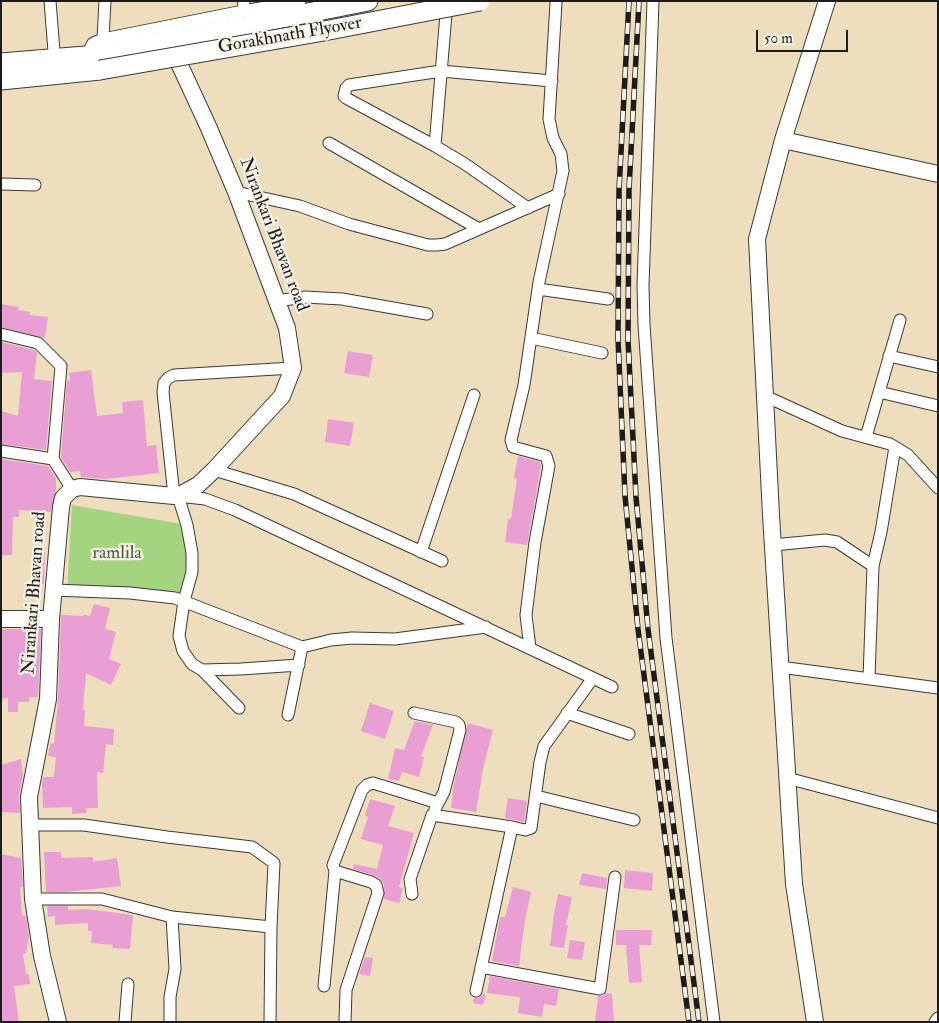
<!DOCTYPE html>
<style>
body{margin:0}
#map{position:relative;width:939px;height:1023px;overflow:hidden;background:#efdebd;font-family:"IM FELL Double Pica",serif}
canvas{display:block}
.frame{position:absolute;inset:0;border:2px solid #1c1c1c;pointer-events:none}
.scale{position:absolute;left:756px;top:30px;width:92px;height:22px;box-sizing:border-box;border:2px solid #1c1c1c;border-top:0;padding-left:6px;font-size:15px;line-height:18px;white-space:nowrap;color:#1c1c1c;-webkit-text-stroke:4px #f7f3e8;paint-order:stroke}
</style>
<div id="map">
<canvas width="939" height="1023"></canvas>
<div class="frame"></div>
<div class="scale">50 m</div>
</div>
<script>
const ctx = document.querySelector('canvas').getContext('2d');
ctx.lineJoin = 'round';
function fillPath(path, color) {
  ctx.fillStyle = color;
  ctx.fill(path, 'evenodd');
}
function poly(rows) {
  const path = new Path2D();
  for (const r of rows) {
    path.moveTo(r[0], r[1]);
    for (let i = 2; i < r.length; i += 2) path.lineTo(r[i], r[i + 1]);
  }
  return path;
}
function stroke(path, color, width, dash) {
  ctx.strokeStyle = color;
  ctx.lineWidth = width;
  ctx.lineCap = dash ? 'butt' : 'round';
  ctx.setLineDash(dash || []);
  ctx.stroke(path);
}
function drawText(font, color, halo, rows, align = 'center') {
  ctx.font = font + ' "IM FELL Double Pica",serif';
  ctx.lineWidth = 4.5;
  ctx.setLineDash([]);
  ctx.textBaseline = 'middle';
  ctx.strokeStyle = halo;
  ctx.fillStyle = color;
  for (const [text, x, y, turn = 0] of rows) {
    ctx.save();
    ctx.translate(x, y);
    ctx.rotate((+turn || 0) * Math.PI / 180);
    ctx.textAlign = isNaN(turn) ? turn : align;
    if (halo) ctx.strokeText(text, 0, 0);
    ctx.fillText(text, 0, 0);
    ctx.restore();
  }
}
fillPath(poly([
 [72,505,187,525,192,572,184,601,67,590]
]), '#a5d481');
fillPath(poly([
 [1,304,19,307,18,310,30,312,30,315,48,317,45,338,1,327],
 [1,342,34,350,37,352,34,379,52,381,46,450,1,444,1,411,18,416,22,372,1,373],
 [348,351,373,355,369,377,344,373],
 [91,370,97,416,123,413,122,402,143,400,147,446,156,445,159,473,106,479,81,477,80,471,70,472,61,457,67,380,70,380,69,373],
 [328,419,354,423,350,446,325,442],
 [518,456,540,462,541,466,527,545,505,542,508,519,511,519,517,479,514,478],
 [1,459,48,466,56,478,56,491,51,512,19,510,19,517,13,517,12,555,1,555],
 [32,551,45,552,44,584,34,585],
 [94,604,110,608,105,629,116,632,109,659,121,664,111,685,86,673,83,710,85,710,84,726,114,729,113,745,106,744,103,773,97,772,98,808,86,808,87,813,72,814,72,807,43,808,42,784,43,777,54,777,56,757,48,756,50,743,54,744,58,700,61,615,83,616,84,615,90,616],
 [1,629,41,629,38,697,29,697,29,702,18,702,18,712,8,712,8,698,1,699],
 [370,703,394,711,385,739,361,731],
 [415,721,433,725,421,756,424,757,419,777,402,772,399,781,388,779,395,748,404,750],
 [468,723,493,730,483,769,476,812,451,808,454,783],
 [21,759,23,776,19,795,20,813,1,812,1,765],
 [508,798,527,801,524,822,505,818],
 [370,799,395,806,388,826,414,833,399,887,403,888,399,903,384,899,384,884,380,879,373,875,353,869,354,864,377,869,383,845,361,839,368,817,365,816],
 [44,852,61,852,61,858,93,857,93,862,117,858,121,886,66,892,46,892],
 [1,854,21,858,23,887,20,887,22,915,26,916,29,937,26,953,23,954,26,974,29,974,30,984,14,986,19,1022,1,1022],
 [625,870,653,873,652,891,624,888],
 [582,873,607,878,606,889,579,885],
 [513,887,531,892,525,920,519,966,492,961,500,917,505,917],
 [558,894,572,897,566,925,568,925,564,948,550,946,554,914],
 [47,906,68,906,68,910,87,909,133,915,130,949,112,948,113,945,91,943,92,931,88,931,88,923,55,925,55,916,48,917],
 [616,930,652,930,651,945,639,945,642,982,629,983,626,945,616,945],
 [570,940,585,942,582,960,567,958],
 [365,957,373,958,370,976,359,974],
 [490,976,559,989,556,1006,544,1004,542,1017,518,1013,520,997,487,993],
 [606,993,612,994,614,1022,595,1022,598,996,603,996],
 [483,994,486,995,483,1005,473,1003,474,998,479,998]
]), '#e99fd4');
const street = poly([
 [50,1,55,64],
 [653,1,643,285,644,325,666,638,714,1022],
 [446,3,446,14,435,146,465,164,528,208],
 [243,11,300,1],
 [103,39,243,11,244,1],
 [86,56,93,43,103,39,105,1],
 [329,143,479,229],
 [435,146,346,98,344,96,346,88,349,85,441,71,552,81],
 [1,184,35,185],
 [236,192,300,206,349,224,428,245,437,245,445,244,559,194],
 [538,289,608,299],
 [276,301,305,297,342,299,427,314],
 [1,334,38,343,61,366,53,459,72,489],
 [531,338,602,353],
 [889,356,938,367],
 [879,392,938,406],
 [765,396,842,431,890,444,908,455,938,488],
 [866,437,900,320],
 [1,451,53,459],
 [214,470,294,494,442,561],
 [174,496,163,392,164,383,168,378,174,375,293,368],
 [773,545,825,540,837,542,873,566],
 [421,552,474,395],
 [54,590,130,593,175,598,302,647,331,640,352,638,395,639,486,627],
 [530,648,526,615,535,542,549,466,546,456,513,447,511,440,524,385,539,282,563,171,561,154,553,138,549,119,556,3],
 [780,667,938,688],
 [202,670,241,669,299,665],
 [869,678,873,566,881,532,895,447],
 [239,708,202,670,192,664,183,651,179,636,184,601,192,572,192,553,187,525,178,496,205,499,235,510,612,687],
 [414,713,456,722,459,725,460,730,444,792,435,809],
 [567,713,629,734],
 [288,715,302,647],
 [787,778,938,818],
 [536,796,634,820],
 [30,825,84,825,167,837,252,847,274,863,271,927,270,1022],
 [335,871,371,882,376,885,378,893,346,990,345,1022],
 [412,894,410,879,432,815,512,827],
 [33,899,102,899,172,917,271,927],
 [481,967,600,989,615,877],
 [324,986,335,871,333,865,362,790,367,785,373,783,438,803],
 [476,991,512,827,525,830,531,828,540,762,544,746,593,678],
 [125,1022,128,984],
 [170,1022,170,997,175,969,172,917],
 [935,1022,938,1018]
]);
const secondary = poly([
 [783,140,938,174],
 [1,619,51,619],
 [58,1022,42,956,33,899,29,797,48,699,51,619,61,507,63,498,72,489,80,487,174,496,178,496,198,485,214,470,282,396,293,368,287,328,236,192,208,126,176,57,173,55,164,56],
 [815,1022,794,884,771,515,757,239,783,140,827,1]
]);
const primary = poly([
 [1,63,97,55,368,1],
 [1,80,100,70]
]);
stroke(street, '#3c3934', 13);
stroke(secondary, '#3c3934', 18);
stroke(primary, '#3c3934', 21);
stroke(street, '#fff', 11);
stroke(secondary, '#fff', 16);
stroke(primary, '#fff', 19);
const rail = poly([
 [629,1,619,190,618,339,625,496,638,629,689,1022],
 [639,1,629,189,628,340,636,497,648,629,699,1022]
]);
stroke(rail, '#1c1c1c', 5.5);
stroke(rail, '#f7f3e8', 4, [11]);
const primaryBridge = poly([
 [100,70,324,31,480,1]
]);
stroke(primaryBridge, '#3c3934', 21, []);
stroke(primaryBridge, '#fff', 19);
drawText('18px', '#1c1c1c', '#f7f3e8', [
 ["Gorakhnath Flyover",290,36,-10],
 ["Nirankari Bhavan road",273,235,69],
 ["Nirankari Bhavan road",35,593,-86]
]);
drawText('18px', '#4c5c3f', '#f7f3e8', [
 ["ramlila",117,554]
]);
</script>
